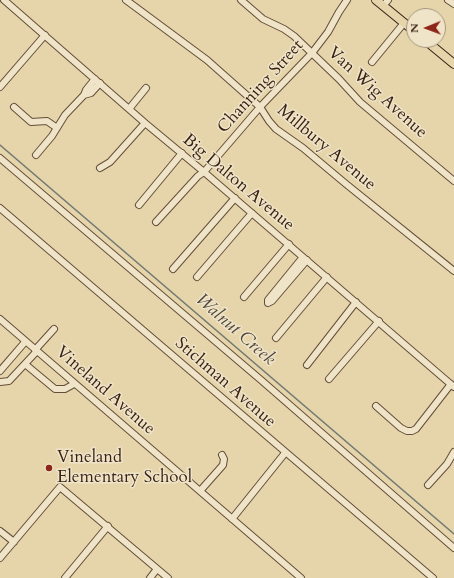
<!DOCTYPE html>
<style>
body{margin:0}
#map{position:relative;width:454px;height:578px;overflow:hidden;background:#e6d5aa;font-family:Cardo,serif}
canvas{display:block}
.north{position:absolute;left:406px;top:8px;width:40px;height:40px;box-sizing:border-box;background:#efe4c8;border:1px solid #a69680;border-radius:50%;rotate:269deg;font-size:11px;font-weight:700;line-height:16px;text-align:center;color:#382115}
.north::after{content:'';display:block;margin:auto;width:14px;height:18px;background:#8f2418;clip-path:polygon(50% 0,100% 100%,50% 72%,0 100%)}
</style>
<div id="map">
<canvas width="454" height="578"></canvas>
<div class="north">N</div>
</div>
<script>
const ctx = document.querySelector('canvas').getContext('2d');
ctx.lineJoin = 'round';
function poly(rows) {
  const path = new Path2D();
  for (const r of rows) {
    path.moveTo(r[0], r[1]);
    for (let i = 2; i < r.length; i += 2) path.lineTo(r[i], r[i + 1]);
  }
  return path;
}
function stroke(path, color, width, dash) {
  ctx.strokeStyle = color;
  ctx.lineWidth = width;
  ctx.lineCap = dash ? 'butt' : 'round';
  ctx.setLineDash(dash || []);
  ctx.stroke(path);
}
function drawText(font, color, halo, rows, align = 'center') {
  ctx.font = font + ' Cardo,serif';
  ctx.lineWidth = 3;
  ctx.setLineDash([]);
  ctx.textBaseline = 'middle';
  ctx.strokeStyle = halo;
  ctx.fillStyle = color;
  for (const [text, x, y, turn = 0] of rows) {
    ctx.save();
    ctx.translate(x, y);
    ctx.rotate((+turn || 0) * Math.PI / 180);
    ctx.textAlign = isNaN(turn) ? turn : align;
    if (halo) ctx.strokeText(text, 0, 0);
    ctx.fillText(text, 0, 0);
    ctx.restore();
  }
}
stroke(poly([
 [0,145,454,534]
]), '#727a73', 1.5);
const minor = poly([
 [4,0,145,123,204,172,454,387],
 [126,0,207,60,260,107,269,121,276,129,303,148,346,184,454,271],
 [241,0,263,19,284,29,294,36,339,79,360,102,454,181],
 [448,0,454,4],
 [383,6,388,0],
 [372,62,404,23],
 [0,87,45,35],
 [84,95,91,93,100,83],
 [14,107,31,122,47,121,57,128],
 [129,109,146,88],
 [36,155,52,136,65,115,84,95,86,90,95,79],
 [0,158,261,380,454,548],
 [100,168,110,162,145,123],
 [139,205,182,153],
 [0,208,433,578],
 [156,222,198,176,204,172,260,107,312,53,328,32,339,12,347,0],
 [303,257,268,300,268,303,272,301,307,260],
 [173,269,235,198],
 [197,277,252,213],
 [244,297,289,244],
 [0,319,301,578],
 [276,338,327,277],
 [35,350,54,329],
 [25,364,55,389,65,389,74,384],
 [307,365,356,302],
 [0,371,25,342],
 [329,379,379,321],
 [0,382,9,381,37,351],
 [376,406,401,428,407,431,412,431,416,429,451,384],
 [428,485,447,464,454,452],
 [200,491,223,465,224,459,222,455],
 [232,519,285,453],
 [0,531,14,542],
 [0,558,60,487,168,578],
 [65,578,108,526],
 [150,578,157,569]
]);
const major = poly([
 [376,0,414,31],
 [425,40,454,64]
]);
stroke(minor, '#644e3a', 8);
stroke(major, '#382115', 10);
stroke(minor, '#efe4c8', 6);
stroke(major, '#e6d5aa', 8);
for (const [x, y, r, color] of [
 [49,468,4,"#8f2418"]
]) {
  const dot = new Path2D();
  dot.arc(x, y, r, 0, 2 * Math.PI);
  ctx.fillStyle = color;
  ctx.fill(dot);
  stroke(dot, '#efe4c8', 1.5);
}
drawText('17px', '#382115', '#efe4c8', [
 ["Channing Street",261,87,-48],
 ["Van Wig Avenue",377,93,42],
 ["Millbury Avenue",326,148,40],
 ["Big Dalton Avenue",238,183,40],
 ["Stichman Avenue",225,383,41],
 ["Vineland Avenue",105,391,41]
]);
drawText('17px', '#382115', '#efe4c8', [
 ["Vineland",57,458],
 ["Elementary School",57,478]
], 'left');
drawText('italic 18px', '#50463c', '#efe4c8', [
 ["Walnut Creek",235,330,41]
]);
</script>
